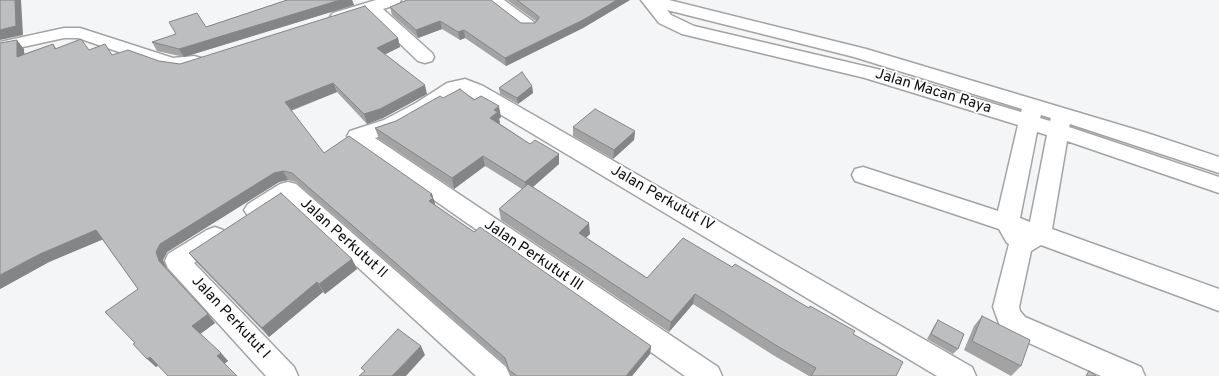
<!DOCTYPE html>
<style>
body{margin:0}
canvas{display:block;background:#f4f5f6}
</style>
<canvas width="1219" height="376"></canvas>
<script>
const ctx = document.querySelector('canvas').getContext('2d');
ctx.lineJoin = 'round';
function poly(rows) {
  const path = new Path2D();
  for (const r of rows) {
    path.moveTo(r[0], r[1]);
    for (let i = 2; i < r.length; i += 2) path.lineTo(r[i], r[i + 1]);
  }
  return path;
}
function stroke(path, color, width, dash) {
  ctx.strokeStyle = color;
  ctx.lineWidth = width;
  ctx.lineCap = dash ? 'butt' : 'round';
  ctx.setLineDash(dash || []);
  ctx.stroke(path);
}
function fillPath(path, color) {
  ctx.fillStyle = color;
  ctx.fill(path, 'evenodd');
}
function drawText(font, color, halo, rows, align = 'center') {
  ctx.font = font + ' Overpass,sans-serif';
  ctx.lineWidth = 4;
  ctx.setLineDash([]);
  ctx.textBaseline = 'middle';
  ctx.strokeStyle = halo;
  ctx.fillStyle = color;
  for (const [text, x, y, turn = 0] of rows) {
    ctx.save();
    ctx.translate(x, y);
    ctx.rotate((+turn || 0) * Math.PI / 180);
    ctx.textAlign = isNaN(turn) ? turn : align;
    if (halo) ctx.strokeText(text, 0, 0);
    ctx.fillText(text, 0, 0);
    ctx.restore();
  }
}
const minor = poly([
 [376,0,401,0,399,4,383,9,432,53,434,57,432,61,425,63,418,61,368,13,339,22,333,21,330,17,333,13,376,0],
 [485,0,504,0,538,25,535,29,529,30,523,29,485,0],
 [641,0,669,0,866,49,1147,133,1219,157,1219,173,1070,124,1069,127,1219,177,1219,193,1067,141,1052,229,1219,289,1219,311,1041,245,1031,251,1019,307,1020,311,1025,317,1141,367,1145,376,1101,376,1007,333,1000,326,993,307,1009,244,1007,243,999,229,855,181,852,175,855,169,863,167,998,211,1018,125,865,78,682,34,659,23,641,0],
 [667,10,854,57,1022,109,1021,112,877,69,694,26,671,15,667,10],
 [1041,115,1051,118,1050,121,1040,118,1041,115],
 [1037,132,1047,135,1030,222,1020,218,1037,132],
 [64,28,80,28,173,58,194,56,201,58,203,62,201,66,194,68,172,70,78,38,64,38,0,52,0,42,64,28],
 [465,79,483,86,972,367,976,376,937,376,463,92,398,130,375,138,718,367,722,376,685,376,350,141,347,136,350,131,384,120,416,103,447,83,465,79],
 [288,182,296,184,506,367,510,376,476,376,287,202,264,216,256,219,248,216,244,210,248,204,280,184,288,182],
 [215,227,223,230,227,237,223,244,194,263,294,367,298,376,266,376,168,268,165,261,168,254,207,230,215,227]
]);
stroke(minor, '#a3a3a4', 3);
fillPath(minor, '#fff');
fillPath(poly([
 [287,0,352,0,354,5,184,57,157,51,152,42,206,27],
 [507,0,630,0,583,28,506,66,465,38,460,40,442,29,418,38,392,15,390,7,521,23,535,23,536,21],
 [398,38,400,47,385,54,427,94,383,118,367,124,337,92,291,111,324,153,432,194,435,205,474,232,651,346,650,354,632,376,511,376,507,366,296,182,288,180,279,182,167,252,163,260,166,268,215,323,200,334,221,353,228,361,224,364,158,366,156,367,135,343,138,289,102,239,49,262,0,289,0,43,24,49,24,54,53,44,56,48,89,50,112,55,180,64],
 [532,86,533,93,518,104,500,94,499,88],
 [443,98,474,100,501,117,499,119,500,123,499,123,530,144,559,154,559,164,533,187,590,234,586,238,647,278,732,267,853,334,896,376,809,376,773,355,693,304,669,332,501,220,499,209,522,189,485,166,454,189,379,139,375,128,396,121],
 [573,127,635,131,634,140,613,159,573,136],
 [189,253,352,259,357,269,325,294,323,292,269,337,197,263],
 [982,316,1021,366,1011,376,964,350,974,326],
 [938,320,958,349,953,354,927,339,934,326]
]), '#a3a3a4');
fillPath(poly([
 [15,0,21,0,23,35,0,40,0,30],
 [340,0,352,0,354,5,184,57,179,49],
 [617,0,630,0,583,28,506,66,505,58],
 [440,21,442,29,418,38,416,30],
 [464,30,465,38,460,40,458,32],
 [398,38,400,47,380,57,377,48],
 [17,40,24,49,25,66,17,57],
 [333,83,337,92,289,111,285,102],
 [425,85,427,94,383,118,367,124,364,114],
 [532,86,533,93,518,104,517,98],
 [499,106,501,117,499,119,500,123,492,128,490,118,494,110],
 [635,131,634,140,613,159,614,150],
 [559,154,559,164,527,192,525,182],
 [483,156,485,166,454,189,452,178],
 [283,171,288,180,279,182,167,252,163,260,167,269,159,261,156,252,160,244,274,173],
 [432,194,436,207,429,201,430,195],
 [589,223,590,234,579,244,579,233],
 [96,230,104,239,49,262,0,289,0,275,40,254],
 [352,259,357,269,325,294,319,284],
 [317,282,323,292,269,337,262,328],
 [695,294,693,304,669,332,671,322],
 [208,314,215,323,199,335,192,326],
 [421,346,425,355,406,376,392,376],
 [651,346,650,354,632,376,626,376],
 [221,353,228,361,224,364,217,356],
 [150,357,158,365,156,367,147,359]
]), '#848586');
const building = poly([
 [0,0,15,0,16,26,0,30,0,0],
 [287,0,340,0,179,49,152,42,176,34,169,22,197,13,206,27,287,0],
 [407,0,491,0,521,23,535,23,539,18,538,16,517,0,617,0,583,20,505,58,464,30,458,32,440,21,416,30,390,7,407,0],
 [365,6,398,38,377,48,425,85,380,109,364,114,333,83,285,102,324,153,349,136,432,194,430,195,433,198,429,201,474,232,480,227,651,346,626,376,517,376,509,370,505,358,292,173,283,171,274,173,160,244,156,252,159,261,208,314,192,326,221,353,217,356,237,376,168,376,150,357,147,359,133,344,135,343,105,312,138,289,96,230,40,254,0,275,0,43,17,40,17,57,53,44,55,49,81,39,89,50,105,44,112,55,128,50,159,61,180,64,365,6],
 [522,72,532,86,517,98,499,88,522,72],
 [460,89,474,100,481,96,499,106,494,110,498,112,490,118,530,144,535,140,559,154,525,182,483,156,452,178,375,128,396,121,440,96,443,98,460,89],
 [595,109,635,131,614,150,573,127,595,109],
 [528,184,589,223,579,233,647,278,683,238,732,267,735,264,809,308,810,306,855,331,853,334,903,362,896,376,811,376,816,368,777,346,695,294,671,322,499,209,528,184],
 [281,193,352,259,319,284,317,282,262,328,189,253,281,193],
 [982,316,1030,340,1021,366,972,341,982,316],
 [938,320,964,334,958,349,931,334,938,320],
 [398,329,421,346,392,376,359,376,365,371,361,368,398,329],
 [1089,371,1096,376,1086,376,1089,371]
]);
fillPath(building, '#bdbebf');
stroke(building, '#848586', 1);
drawText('15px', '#0c0c0d', '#fff', [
 ["Jalan Macan Raya",933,92,17],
 ["Jalan Perkutut IV",662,199,30],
 ["Jalan Perkutut II",343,239,42],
 ["Jalan Perkutut III",533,256,34],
 ["Jalan Perkutut I",230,318,47]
]);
</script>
